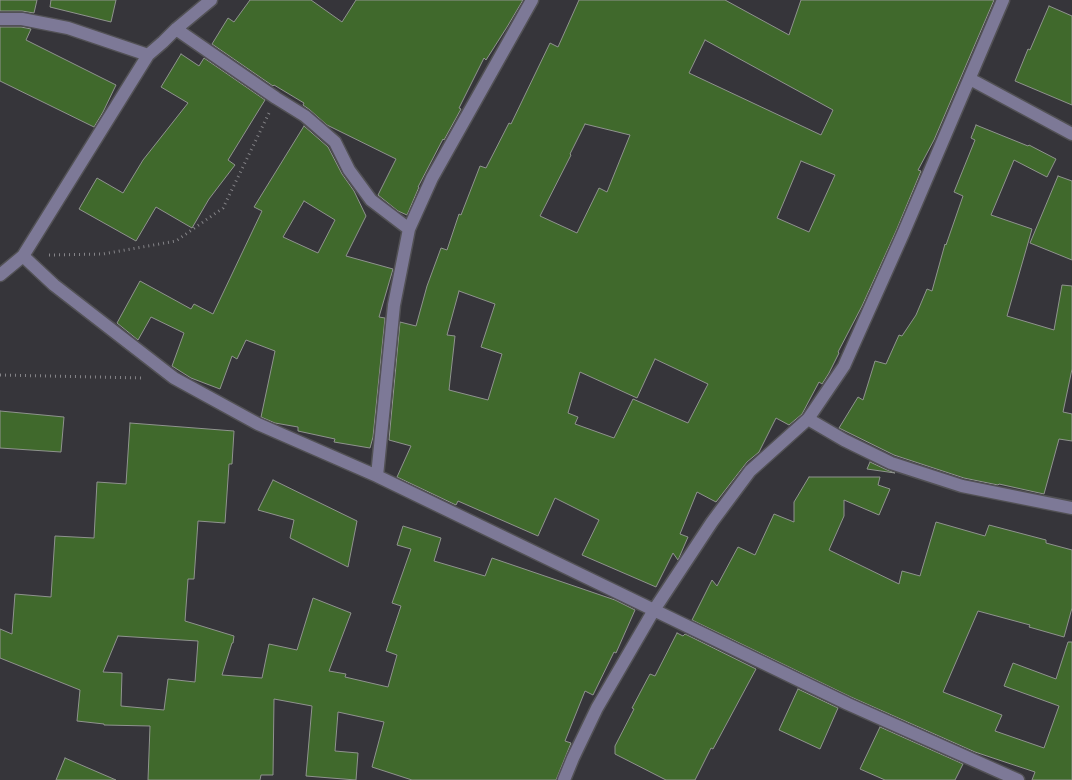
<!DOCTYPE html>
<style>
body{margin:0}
canvas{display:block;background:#36353a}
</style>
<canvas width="1072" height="780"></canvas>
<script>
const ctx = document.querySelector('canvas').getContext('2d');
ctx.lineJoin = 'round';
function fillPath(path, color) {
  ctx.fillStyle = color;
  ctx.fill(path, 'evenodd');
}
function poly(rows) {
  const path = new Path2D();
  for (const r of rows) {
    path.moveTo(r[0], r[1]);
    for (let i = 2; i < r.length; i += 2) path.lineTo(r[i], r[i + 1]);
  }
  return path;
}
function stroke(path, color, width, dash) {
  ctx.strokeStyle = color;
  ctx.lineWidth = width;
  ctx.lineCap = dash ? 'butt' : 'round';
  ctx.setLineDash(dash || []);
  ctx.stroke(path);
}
const building = poly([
 [0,0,37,0,34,13,22,11,0,11,0,0],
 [51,0,116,0,111,22,50,7,51,0],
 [250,0,311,0,342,22,356,0,523,0,507,27,486,60,484,58,459,108,461,109,444,140,443,139,418,187,419,187,407,215,398,211,378,195,396,159,327,125,310,110,303,105,304,103,274,85,273,86,212,44,228,18,234,22,250,0],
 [579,0,725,0,789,35,801,0,994,0,934,140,918,170,921,171,896,231,862,306,838,352,839,353,829,373,822,384,819,382,802,414,789,425,776,418,759,452,747,462,716,502,697,492,680,534,688,537,678,560,673,553,656,587,582,555,599,520,555,498,538,536,458,501,456,505,397,477,411,446,389,440,400,322,416,326,427,286,441,248,447,250,459,214,461,215,480,166,486,168,509,123,511,124,550,43,558,47,579,0],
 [705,40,833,110,821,135,689,73,705,40],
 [585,124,630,135,607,192,599,188,577,233,540,216,571,155,570,154,585,124],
 [801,161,835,175,809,232,777,218,801,161],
 [459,291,495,304,481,347,502,354,488,400,449,390,455,336,447,335,459,291],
 [655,359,708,384,688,423,633,399,614,438,575,424,578,417,568,413,580,372,637,398,655,359],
 [1049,6,1072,16,1072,105,1015,81,1028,49,1030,50,1049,6],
 [0,27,21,27,31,29,26,40,116,85,103,112,94,127,0,81,0,27],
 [181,54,199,66,204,58,265,100,228,160,235,165,209,199,192,228,156,207,136,241,79,209,97,178,123,193,143,160,188,103,161,87,181,54],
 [976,125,1028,146,1029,145,1056,159,1047,177,1014,160,991,215,1032,229,1007,316,1054,330,1062,285,1072,286,1072,369,1063,412,1072,414,1072,441,1059,439,1044,494,999,484,998,485,964,478,894,455,839,428,858,397,863,400,875,361,886,364,899,335,902,336,916,315,927,289,932,291,945,244,946,245,963,196,954,192,975,140,971,138,976,125],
 [304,126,328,147,342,174,354,191,366,216,346,256,393,269,379,317,385,318,373,437,370,448,334,442,335,439,298,431,298,427,275,423,261,417,275,351,246,340,237,359,232,356,220,389,191,378,172,366,184,333,151,317,138,340,117,323,140,281,191,309,194,304,213,314,262,211,254,207,304,126],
 [304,201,335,220,318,253,283,237,304,201],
 [1058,176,1072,181,1072,260,1030,243,1058,176],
 [0,411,64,417,61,452,0,448,0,411],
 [130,423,234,431,232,464,229,464,225,523,198,521,194,579,188,579,185,621,234,636,233,643,232,643,222,675,262,678,269,644,297,650,313,598,351,613,329,671,346,674,345,677,388,687,397,655,386,651,401,606,392,603,411,549,397,545,403,526,441,538,434,561,485,576,492,558,615,600,635,610,616,653,614,652,593,695,585,691,565,741,571,743,556,780,412,780,372,767,384,722,338,712,335,751,358,753,356,780,306,776,312,706,274,699,273,775,261,775,260,780,148,780,150,726,104,725,104,724,77,721,80,690,0,658,0,629,12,634,15,594,51,597,55,536,94,538,97,482,126,484,130,423],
 [118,636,198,641,195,682,168,679,164,710,121,706,122,673,103,672,118,636],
 [870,462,887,470,895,473,867,469,870,462],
 [809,477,880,477,878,485,890,489,879,515,844,500,844,516,829,550,899,584,902,571,920,576,936,522,985,536,989,525,1046,540,1046,543,1072,550,1072,608,1064,637,1029,627,1030,625,978,611,943,692,1002,715,995,731,1044,748,1059,706,1004,686,1013,663,1056,679,1068,642,1072,642,1072,780,1032,780,1035,772,975,752,851,697,692,620,712,580,717,586,738,547,755,555,774,514,794,522,794,502,809,477],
 [273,480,357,521,348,567,290,538,294,520,258,510,273,480],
 [677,633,683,636,685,634,756,669,713,749,711,748,695,780,666,780,615,754,615,746,634,709,632,708,650,674,655,676,677,633],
 [798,689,838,708,820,749,779,730,798,689],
 [880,727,963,764,955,780,885,780,860,769,880,727],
 [65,758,116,780,56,780,65,758]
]);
fillPath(building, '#40692c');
stroke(building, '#8f938e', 1);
const minor = poly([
 [0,19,22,19,68,28,148,55],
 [176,29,276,98,305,116,335,142,349,170,371,200,409,229],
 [970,79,1072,134],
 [23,256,54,285,174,378,258,424,377,476,848,704,1018,780],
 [0,275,23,256,148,55,163,42,176,29,211,0],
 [808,419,844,440,891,463,962,486,1072,508],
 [377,476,394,305,409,229,432,178,532,0],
 [564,780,573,758,597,708,654,610,712,522,750,471,808,419,844,366,903,234,1003,0]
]);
stroke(minor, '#525155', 15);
stroke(poly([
 [49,255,103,254,176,241,223,208,269,113],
 [0,375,143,378]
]), '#848387', 3, [1, 4]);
stroke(minor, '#7d7997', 12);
</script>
